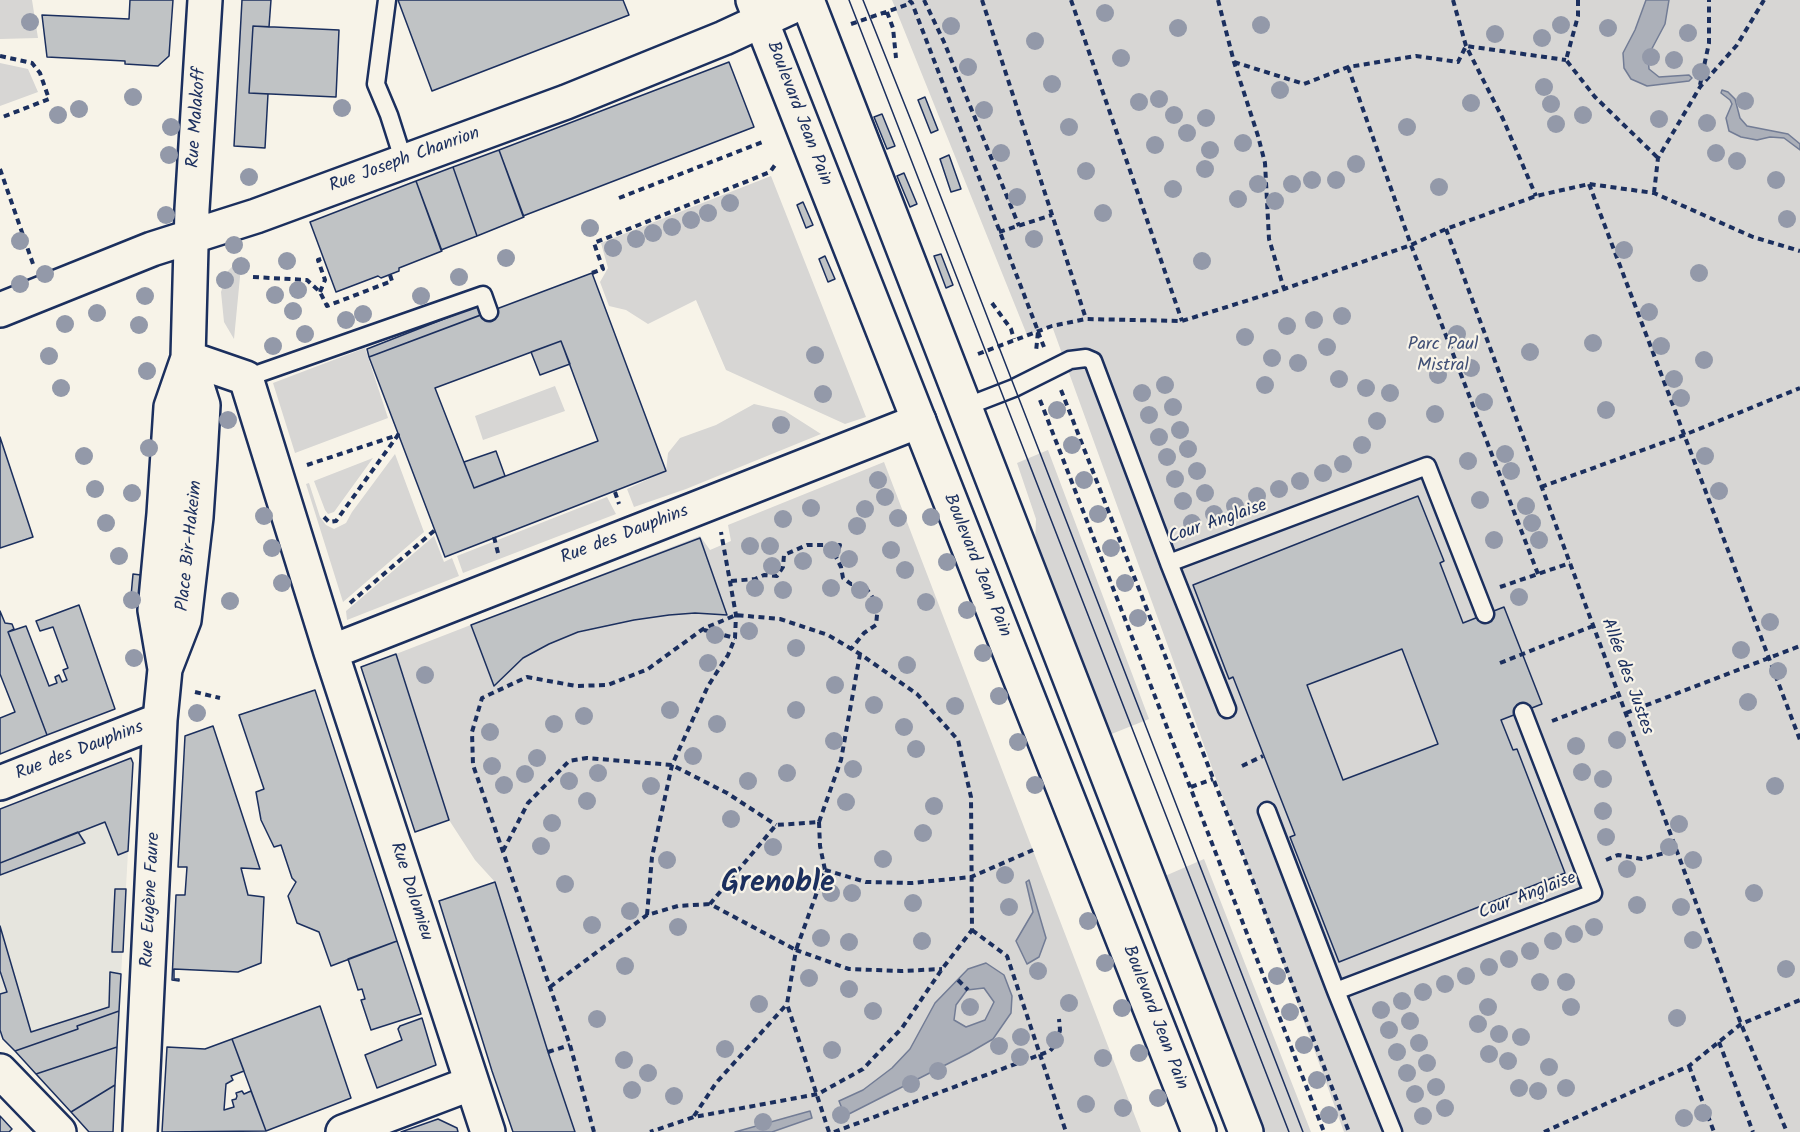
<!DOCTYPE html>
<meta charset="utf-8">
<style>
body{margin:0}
canvas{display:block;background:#f7f3e8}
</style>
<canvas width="1800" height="1132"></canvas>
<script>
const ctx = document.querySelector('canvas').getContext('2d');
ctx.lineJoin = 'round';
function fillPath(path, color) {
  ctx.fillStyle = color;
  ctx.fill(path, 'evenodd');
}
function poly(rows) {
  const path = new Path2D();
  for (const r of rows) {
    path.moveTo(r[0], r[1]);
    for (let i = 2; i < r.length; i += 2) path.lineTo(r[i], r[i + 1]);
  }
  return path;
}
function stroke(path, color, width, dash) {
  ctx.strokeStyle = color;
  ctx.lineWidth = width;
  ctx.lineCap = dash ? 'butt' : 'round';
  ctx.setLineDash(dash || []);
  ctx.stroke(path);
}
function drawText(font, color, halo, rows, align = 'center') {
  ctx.font = font + ' Kalam,sans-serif';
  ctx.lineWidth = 4.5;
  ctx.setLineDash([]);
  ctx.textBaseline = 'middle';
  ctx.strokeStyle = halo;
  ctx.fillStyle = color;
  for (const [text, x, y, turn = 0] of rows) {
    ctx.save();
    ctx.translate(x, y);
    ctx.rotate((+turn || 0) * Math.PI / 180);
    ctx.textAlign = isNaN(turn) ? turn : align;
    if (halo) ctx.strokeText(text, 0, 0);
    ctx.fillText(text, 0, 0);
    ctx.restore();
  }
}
fillPath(poly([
 [131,758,133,763,117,1047,36,1074,0,1036,0,809]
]), '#e6e5de');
fillPath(poly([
 [0,0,32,0,38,38,0,39],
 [892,0,1800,0,1800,1132,1344,1132,1052,326,1027,335],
 [0,63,28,69,38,92,0,106],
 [771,176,866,417,845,424,726,370,696,300,648,324,626,310,609,306,600,282,608,268,601,243],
 [242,256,234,339,224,322,221,292,228,271],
 [365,348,388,418,295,453,273,383],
 [555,386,565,411,483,440,475,416],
 [754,404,785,411,821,434,686,489,634,507,627,489,666,471,668,453,680,438,716,425],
 [1048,450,1149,719,1109,735,1035,544,1036,519,1017,463],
 [395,454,424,532,343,602,306,484,309,483,320,517,326,525,334,529,346,523,352,512],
 [373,458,334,512,328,514,325,510,314,481],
 [884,462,1141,1132,575,1132,548,1052,495,882,475,860,449,820,396,654,700,536,710,550,731,541,728,525],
 [607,497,616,514,463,573,457,556],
 [434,536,444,562,452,558,459,576,347,620,346,611],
 [1204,859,1311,1132,1265,1132,1165,876]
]), '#d7d6d4');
const water = poly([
 [1646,0,1669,0,1665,24,1648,56,1649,69,1659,77,1689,75,1692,78,1689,81,1647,86,1631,79,1624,68,1623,53,1635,30,1646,0],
 [1722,90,1728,92,1735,99,1740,118,1747,126,1788,134,1800,144,1800,150,1784,138,1770,137,1757,140,1741,137,1729,131,1726,118,1732,104,1730,100,1721,93,1722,90],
 [1029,880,1046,938,1039,957,1027,964,1016,941,1033,912,1026,882,1029,880],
 [986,963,1004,975,1012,996,1011,1013,993,1039,969,1053,845,1116,839,1101,863,1090,892,1068,910,1049,935,1003,968,969,986,963],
 [984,988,994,1002,985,1020,966,1027,954,1020,956,1005,967,990,984,988],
 [810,1111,812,1118,772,1132,735,1132,810,1111]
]);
fillPath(water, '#acb0b9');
stroke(water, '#727c95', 1.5);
const building = poly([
 [130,0,173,0,169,56,158,66,125,64,125,61,47,57,42,15,129,19,130,0],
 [242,0,271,0,269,27,253,26,249,93,268,94,265,148,234,146,242,0],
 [398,0,623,0,629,15,432,91,398,0],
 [253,26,339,30,336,97,249,93,253,26],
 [729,62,754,127,523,216,499,150,729,62],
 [925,97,938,130,931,133,918,100,925,97],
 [882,114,895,146,887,149,874,117,882,114],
 [499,150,524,217,477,236,453,167,499,150],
 [949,155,961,189,951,192,940,159,949,155],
 [453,167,477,236,441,250,416,181,453,167],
 [904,173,917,204,910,207,897,176,904,173],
 [416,181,442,251,399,268,399,271,381,278,378,276,336,292,310,222,416,181],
 [803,202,813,225,806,228,797,205,803,202],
 [941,254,953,285,946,288,934,256,941,254],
 [825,256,835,279,828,282,819,259,825,256],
 [592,273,666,471,445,557,369,357,592,273],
 [561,341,598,441,474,488,435,388,561,341],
 [477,306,481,315,369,357,367,349,477,306],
 [561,341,570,364,540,375,531,352,561,341],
 [0,437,33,537,0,548,0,437],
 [496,451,505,476,474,488,464,462,496,451],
 [1418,496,1444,561,1440,563,1463,623,1504,607,1542,704,1501,720,1513,750,1517,749,1565,873,1339,962,1290,837,1295,835,1233,677,1229,679,1193,585,1418,496],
 [1402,649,1438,744,1343,780,1307,685,1402,649],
 [700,538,727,615,695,613,669,615,634,620,578,632,549,644,523,658,494,686,471,625,700,538],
 [133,574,141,575,139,597,131,596,133,574],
 [79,605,115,709,47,735,8,632,26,626,49,686,57,683,55,677,59,675,62,682,67,680,63,670,68,668,53,627,40,631,36,621,79,605],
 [0,611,5,623,12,624,14,629,8,632,47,735,0,754,0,718,15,712,0,674,0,611],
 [396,654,449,820,415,832,361,667,396,654],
 [315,690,397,941,331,966,319,932,297,923,288,896,296,882,292,878,281,845,274,847,261,820,256,792,264,789,239,715,315,690],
 [213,726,260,869,241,868,248,895,264,897,261,963,238,972,174,969,174,979,179,979,179,981,172,980,176,895,185,895,187,867,178,867,185,736,213,726],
 [131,758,133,763,128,851,118,855,105,822,0,863,0,809,131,758],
 [78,832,85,843,0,875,0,863,78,832],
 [495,882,548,1052,575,1132,513,1132,492,1071,439,901,495,882],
 [115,889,126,889,123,952,112,952,115,889],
 [0,926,31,1032,109,1007,110,972,121,974,119,1011,77,1026,78,1029,15,1051,3,1039,0,1030,0,994,7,992,0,971,0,926],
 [397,941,421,1014,371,1030,361,1000,365,999,362,989,358,990,348,959,397,941],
 [320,1006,351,1098,266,1131,232,1039,320,1006],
 [119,1011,117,1047,36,1074,15,1051,78,1029,77,1026,119,1011],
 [422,1018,436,1065,377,1088,365,1055,402,1040,398,1029,400,1026,422,1018],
 [232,1039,244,1071,231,1076,233,1080,226,1084,224,1110,234,1107,232,1100,236,1099,237,1096,236,1093,242,1091,244,1094,251,1091,266,1131,162,1132,167,1047,205,1049,232,1039],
 [117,1047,115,1085,71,1112,36,1074,117,1047],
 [115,1085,113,1132,89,1132,71,1112,115,1085],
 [0,1116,12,1129,9,1132,0,1132,0,1116],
 [438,1119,457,1128,458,1132,401,1132,438,1119]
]);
fillPath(building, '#c0c3c5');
stroke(building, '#1b2f5e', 1.5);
const service = poly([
 [387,0,376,84,389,115,404,162],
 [246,378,483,295,489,312],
 [965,407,1014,388,1070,360,1086,358,1093,361,1169,563,1427,466,1485,614],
 [1169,563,1227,709],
 [1267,811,1336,991,1393,1132],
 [1336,991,1593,893,1523,712]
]);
const minor = poly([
 [0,310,152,249,256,216,566,102,724,38,806,0],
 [188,358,246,378,331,652,488,1132],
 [331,652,919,421],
 [165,669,155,610,164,514,171,407,188,358],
 [0,783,160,720],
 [0,1071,59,1132],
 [140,1132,160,720,165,669,184,620,196,517,200,458,203,405,188,358,192,209,205,0],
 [343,1132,472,1083]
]);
const primary = poly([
 [753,0,1199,1132],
 [807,0,1246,1132]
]);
stroke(service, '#1b2f5e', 21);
stroke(minor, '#1b2f5e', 38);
stroke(primary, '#1b2f5e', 38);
stroke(poly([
 [909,0,912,3,1038,331,1036,352],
 [924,0,944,42,1019,226],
 [982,0,1086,319],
 [1071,0,1182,321],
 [1218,0,1234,62,1258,136,1265,163,1269,239,1284,289],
 [1453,0,1466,46,1503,119,1536,196],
 [1578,0,1578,16,1566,60,1595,97,1658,158],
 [887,12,893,28,896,58],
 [851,24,912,3],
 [0,56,32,63,40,73,49,99,0,118],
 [1234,62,1304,84,1348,67,1416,56,1458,62,1466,46,1566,60],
 [1348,67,1411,245,1538,574],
 [1700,85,1709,43,1709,0],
 [0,169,33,264],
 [1589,184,1800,740],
 [1654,193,1658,158,1700,87,1737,45,1764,0],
 [619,198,765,141],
 [1446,229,1741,1024,1787,1132],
 [999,232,1052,215],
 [592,273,603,269,594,243,770,172,775,165],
 [253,277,307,280,320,292,327,306,392,281,390,275],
 [320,292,325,280,318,260,324,258],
 [992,303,1011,329,1014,339],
 [1038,332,1044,347],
 [978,354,1052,326,1086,319,1182,321,1284,289,1411,245,1446,229,1536,196,1589,184,1654,193,1753,237,1800,251],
 [1061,390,1238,842,1349,1132],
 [1040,400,1324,1132],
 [307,465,398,435,336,521,329,522,323,516],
 [1541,487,1684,435,1800,388],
 [615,492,619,504],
 [494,537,498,553],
 [731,581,755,579,764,575,777,576,783,567,784,555,807,545,840,545,836,557,841,567,843,578,851,584,863,584,878,605,876,625,864,633,851,649],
 [1500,587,1570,563],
 [350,603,435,530],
 [704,630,735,638],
 [1500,663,1593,626],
 [195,692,220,698],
 [1626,713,1800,646],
 [1552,721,1619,695],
 [1242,766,1263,756],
 [1191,787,1213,779],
 [819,822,820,846,825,870,796,950,710,904,776,825,819,822],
 [819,822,841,760,860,654],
 [503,851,528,803,569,761,587,758,672,765,727,793,776,825],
 [1606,860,1618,855,1642,859,1676,850],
 [825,870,866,882,912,883,971,877,1033,850],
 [647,915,652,857,672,765,708,686,728,655,735,638,736,615,721,532],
 [972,930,1007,956,1066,1132],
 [958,980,968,990],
 [550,987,647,915,678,906,710,904],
 [1719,1042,1753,1132],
 [548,1052,570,1045],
 [1689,1066,1714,1132],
 [694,1116,716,1083,787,1004],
 [594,1132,570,1045,473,765,472,732,482,698,527,677,576,686,608,685,648,669,703,629,736,615,780,619,828,635,860,654,917,694,958,740,971,797,972,930,942,969,902,1028,863,1069,818,1094,694,1117,650,1132],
 [829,1132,787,1004,796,950,849,969,901,971,942,969],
 [834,1132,1050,1051,1057,1043,1060,1030,1059,1019],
 [1544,1132,1689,1066,1741,1024,1800,1000]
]), '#1b2f5e', 4, [6, 4.5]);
stroke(service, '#f7f3e8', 16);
stroke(minor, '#f7f3e8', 33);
stroke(primary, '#f7f3e8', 33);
stroke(poly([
 [849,0,1289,1132],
 [863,0,918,138,1303,1132]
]), '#1b2f5e', 1.5);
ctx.fillStyle = '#9399a9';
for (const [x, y] of [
 [1105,13],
 [30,22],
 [1261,25],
 [1561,25],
 [951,26],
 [1178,28],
 [1608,28],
 [1688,33],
 [1495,34],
 [1542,38],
 [1035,41],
 [1651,57],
 [1121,58],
 [1674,60],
 [968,67],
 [1701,72],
 [1052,84],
 [1544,87],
 [1280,90],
 [133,97],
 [1159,99],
 [1745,101],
 [1139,102],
 [1471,103],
 [1551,104],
 [342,108],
 [79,109],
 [984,110],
 [58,115],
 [1174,115],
 [1583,115],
 [1206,118],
 [1659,119],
 [1707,123],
 [1556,124],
 [171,127],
 [1069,127],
 [1407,127],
 [1187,133],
 [1243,143],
 [1155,145],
 [1210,150],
 [1001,153],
 [1716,153],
 [169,155],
 [1737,161],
 [1356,164],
 [1205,169],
 [1086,171],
 [249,177],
 [1312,180],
 [1336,180],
 [1776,180],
 [1258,184],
 [1292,184],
 [1439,187],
 [1173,189],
 [1017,197],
 [1238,199],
 [1275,201],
 [730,203],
 [708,213],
 [1103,213],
 [166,215],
 [1787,219],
 [691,220],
 [672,227],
 [590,228],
 [653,233],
 [636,239],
 [1034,239],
 [20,241],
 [234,245],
 [613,248],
 [1624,250],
 [506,258],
 [287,261],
 [1202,261],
 [241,266],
 [1699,273],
 [45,274],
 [459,277],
 [225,280],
 [20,284],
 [298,290],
 [275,295],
 [145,296],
 [421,296],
 [293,311],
 [1649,312],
 [97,313],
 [363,314],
 [1342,316],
 [346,320],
 [1314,320],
 [65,324],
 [139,325],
 [1287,326],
 [305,334],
 [1457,334],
 [1245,337],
 [1593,343],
 [273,346],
 [1661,346],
 [1327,347],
 [1530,352],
 [815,355],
 [49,356],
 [1272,358],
 [1704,360],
 [1298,363],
 [1471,368],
 [147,371],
 [1438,375],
 [1339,379],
 [1674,379],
 [1165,385],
 [1265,385],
 [61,388],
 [1366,388],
 [1142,393],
 [1390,393],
 [823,394],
 [1681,398],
 [1484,402],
 [1173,407],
 [1057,410],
 [1606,410],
 [1435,414],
 [1149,415],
 [228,420],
 [1377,421],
 [781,425],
 [1180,430],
 [1159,437],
 [1072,445],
 [1362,445],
 [149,448],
 [1188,449],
 [1505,454],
 [84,456],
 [1705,456],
 [1167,457],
 [1468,461],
 [1343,464],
 [1197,471],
 [1511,471],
 [1323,473],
 [1175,479],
 [878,480],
 [1084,480],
 [1300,481],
 [95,489],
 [1279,489],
 [1719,491],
 [132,493],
 [1205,493],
 [1257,496],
 [885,497],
 [1480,500],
 [1183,501],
 [1235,506],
 [1526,506],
 [811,508],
 [865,509],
 [1098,514],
 [1214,514],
 [264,516],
 [931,517],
 [898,518],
 [783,519],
 [106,523],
 [1192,523],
 [1532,523],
 [857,526],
 [1494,540],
 [1539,540],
 [750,546],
 [770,546],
 [272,548],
 [1111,548],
 [832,550],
 [891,550],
 [119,556],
 [849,559],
 [803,561],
 [947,562],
 [772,566],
 [905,570],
 [282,583],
 [1125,583],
 [755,588],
 [831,588],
 [783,590],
 [860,590],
 [1519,597],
 [132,600],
 [230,601],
 [926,602],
 [874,605],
 [967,610],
 [1138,618],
 [1770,622],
 [749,631],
 [715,635],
 [796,648],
 [1741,650],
 [983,653],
 [134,658],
 [708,663],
 [907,665],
 [1778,671],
 [425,675],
 [835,685],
 [999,696],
 [1748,702],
 [874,705],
 [955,706],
 [670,710],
 [796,710],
 [197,713],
 [584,716],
 [554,724],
 [717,724],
 [904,727],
 [490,732],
 [1617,740],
 [834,741],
 [1018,742],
 [1576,746],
 [916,749],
 [693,756],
 [537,758],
 [492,766],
 [853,769],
 [1582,772],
 [598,773],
 [787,773],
 [525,774],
 [1603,779],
 [569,781],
 [748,781],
 [504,785],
 [1035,785],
 [651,786],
 [1775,786],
 [587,801],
 [846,802],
 [934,806],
 [1603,811],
 [731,819],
 [552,823],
 [1679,824],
 [923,833],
 [1606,837],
 [541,846],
 [773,847],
 [1669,847],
 [883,859],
 [667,860],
 [1693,860],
 [1627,869],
 [1005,875],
 [565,884],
 [831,893],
 [852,893],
 [1754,893],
 [913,903],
 [1637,905],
 [1009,907],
 [1681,907],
 [630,911],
 [1088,921],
 [592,925],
 [678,927],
 [1594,927],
 [1574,934],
 [821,938],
 [1693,940],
 [922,941],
 [1553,941],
 [849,942],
 [1530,951],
 [1509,959],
 [1105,963],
 [625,966],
 [1489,967],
 [1786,969],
 [1038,971],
 [1277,976],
 [1466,976],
 [809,978],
 [1540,982],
 [1566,982],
 [1445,984],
 [849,989],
 [1423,992],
 [1402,1001],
 [1069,1003],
 [759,1004],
 [970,1007],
 [1488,1007],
 [1571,1007],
 [1122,1008],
 [1381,1010],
 [873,1011],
 [1290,1012],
 [1677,1018],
 [597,1019],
 [1410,1021],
 [1478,1024],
 [1389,1030],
 [1499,1034],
 [1021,1037],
 [1521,1037],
 [1055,1040],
 [1419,1043],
 [1304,1045],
 [999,1046],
 [725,1049],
 [832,1050],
 [1397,1052],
 [1139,1053],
 [1489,1054],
 [1020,1057],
 [1103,1058],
 [624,1060],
 [1508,1061],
 [1427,1063],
 [1549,1067],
 [938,1071],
 [648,1073],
 [1407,1073],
 [1317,1080],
 [911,1084],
 [1436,1087],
 [1519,1088],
 [1566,1088],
 [632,1090],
 [1538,1091],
 [1415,1094],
 [674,1096],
 [1158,1098],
 [1086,1104],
 [1123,1108],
 [1445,1108],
 [1703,1113],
 [841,1115],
 [1329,1115],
 [1423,1116],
 [1684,1118],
 [763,1122]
]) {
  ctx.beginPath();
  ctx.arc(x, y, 9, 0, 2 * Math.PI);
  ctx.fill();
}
drawText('18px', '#1b2f5e', '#f7f3e8', [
 ["Boulevard Jean Pain",798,114,69],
 ["Rue Malakoff",198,118,-86],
 ["Rue Joseph Chanrion",405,161,-20],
 ["Cour Anglaise",1218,523,-19],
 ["Rue des Dauphins",625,536,-21],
 ["Place Bir-Hakeim",191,546,-84],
 ["Boulevard Jean Pain",976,566,68],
 ["Allée des Justes",1626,677,70],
 ["Rue des Dauphins",80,752,-21],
 ["Rue Dolomieu",410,892,72],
 ["Cour Anglaise",1528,897,-21],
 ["Rue Eugène Faure",152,900,-87],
 ["Boulevard Jean Pain",1154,1018,69]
]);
drawText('18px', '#415076', '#f7f3e8', [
 ["Parc Paul",1443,346],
 ["Mistral",1443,367]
]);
drawText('bold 30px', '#1b2f5e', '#f7f3e8', [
 ["Grenoble",778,886]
]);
</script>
